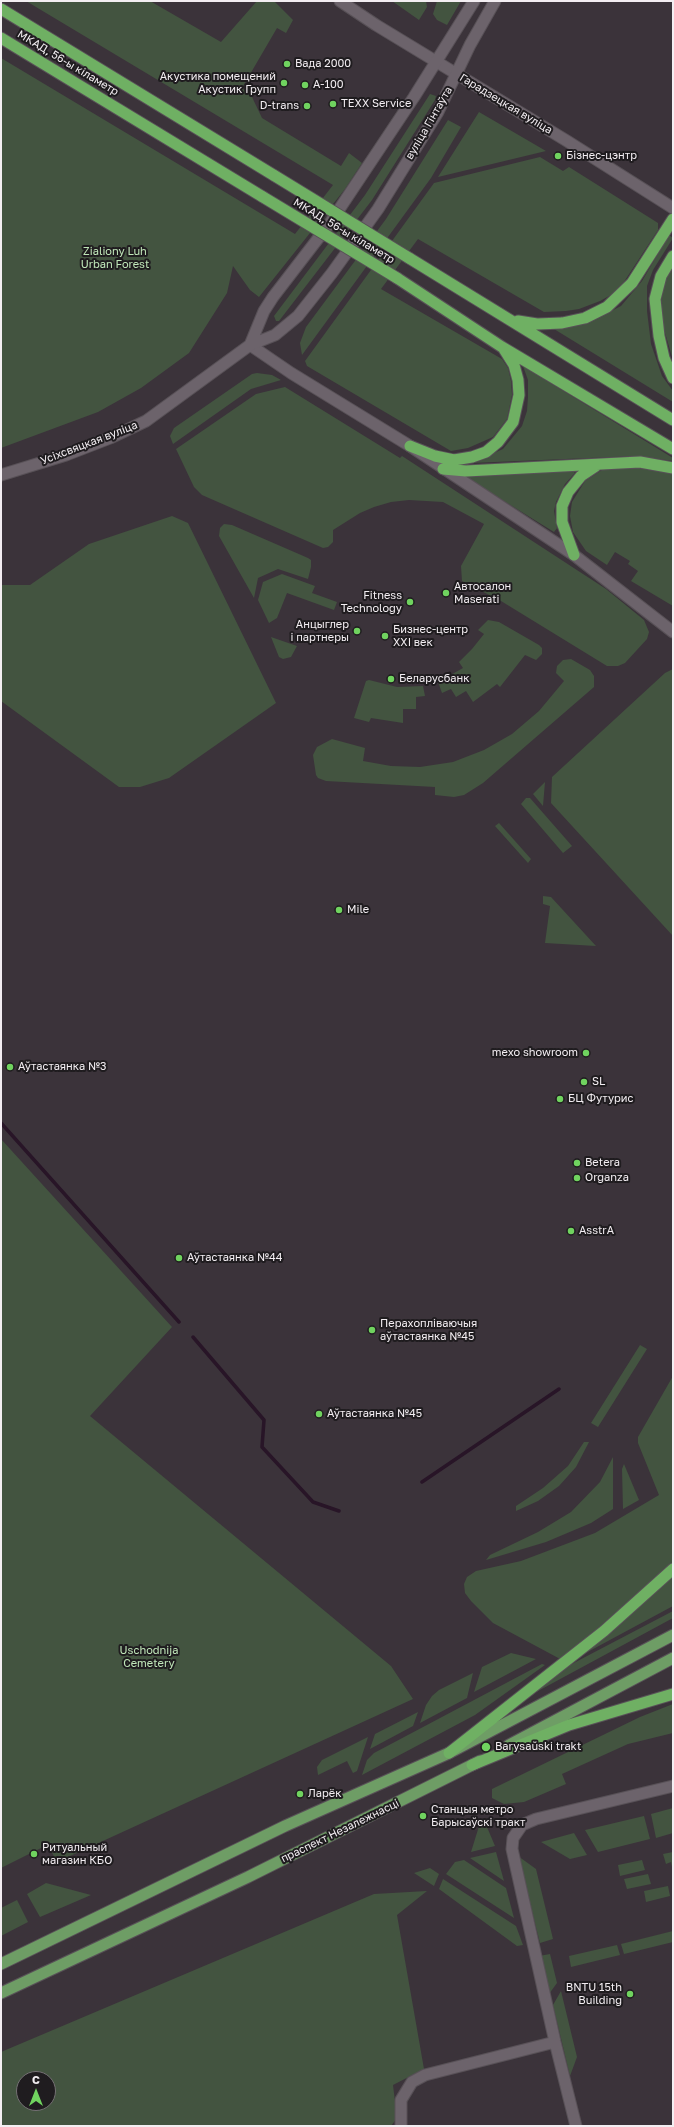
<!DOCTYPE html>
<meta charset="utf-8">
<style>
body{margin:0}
#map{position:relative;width:674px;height:2127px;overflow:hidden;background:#3b333a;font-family:"Golos Text",sans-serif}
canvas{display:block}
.frame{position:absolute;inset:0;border:2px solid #f3eef2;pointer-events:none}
.north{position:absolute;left:16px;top:2071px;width:40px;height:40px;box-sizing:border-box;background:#1f1c1f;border:1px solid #747073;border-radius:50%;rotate:0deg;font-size:11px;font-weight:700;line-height:16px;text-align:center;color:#f3eef2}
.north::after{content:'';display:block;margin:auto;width:14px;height:18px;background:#70d35f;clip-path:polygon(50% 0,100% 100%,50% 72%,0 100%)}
</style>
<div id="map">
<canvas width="674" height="2127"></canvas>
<div class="frame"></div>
<div class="north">С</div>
</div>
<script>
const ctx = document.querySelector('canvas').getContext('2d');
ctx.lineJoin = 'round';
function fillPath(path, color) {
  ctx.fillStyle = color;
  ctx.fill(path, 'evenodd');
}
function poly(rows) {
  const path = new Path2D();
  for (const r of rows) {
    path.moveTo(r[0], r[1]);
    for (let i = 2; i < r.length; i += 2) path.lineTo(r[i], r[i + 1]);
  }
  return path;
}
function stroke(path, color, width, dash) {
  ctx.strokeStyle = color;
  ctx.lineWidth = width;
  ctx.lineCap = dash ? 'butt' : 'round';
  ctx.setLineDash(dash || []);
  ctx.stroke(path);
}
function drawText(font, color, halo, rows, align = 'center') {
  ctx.font = font + ' "Golos Text",sans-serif';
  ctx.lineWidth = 4;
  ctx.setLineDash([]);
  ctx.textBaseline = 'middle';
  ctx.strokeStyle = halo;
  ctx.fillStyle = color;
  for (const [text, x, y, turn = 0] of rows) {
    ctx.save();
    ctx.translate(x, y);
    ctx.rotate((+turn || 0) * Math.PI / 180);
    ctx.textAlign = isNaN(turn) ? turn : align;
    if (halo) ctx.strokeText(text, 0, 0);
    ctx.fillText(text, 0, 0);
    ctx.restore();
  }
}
fillPath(poly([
 [26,1,150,1,221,42,257,1,274,1,293,20,286,33,277,28,242,88,252,97,262,118,341,166,349,153,362,163,345,189,259,297,250,290,233,266,227,293,189,353,141,388,98,412,1,448,1,58,295,234,333,185],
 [392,1,426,1,427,7,419,20],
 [437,1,461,1,447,25,437,20,433,14],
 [430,94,436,96,435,100,372,200,279,321,276,321,274,316,365,195],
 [479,112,546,151,438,177],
 [448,120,461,127,431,178,302,355,300,343,306,327,386,219],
 [540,157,563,171,569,167,658,223,658,230,618,291,600,301,579,309,566,311,544,312,418,239,381,289,502,359,508,368,511,381,512,395,507,419,493,437,468,448,451,451,307,366,305,361,434,183],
 [669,235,673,238,653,270,647,286,647,311,651,344,662,376,673,391,673,402,554,329,590,322,621,306,642,281],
 [673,266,673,360,663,326,661,300,666,277],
 [523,366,673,458,673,461,637,456,471,463,503,449,522,426,527,411,528,397,528,380],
 [257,373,272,375,281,380,251,389,173,444,170,436,174,428,252,374],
 [285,387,400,458,402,456,606,589,644,620,649,632,647,639,625,663,618,666,607,666,501,601,462,581,461,566,484,524,443,502,409,500,391,502,374,507,360,513,333,530,333,542,328,547,323,548,202,495,194,487,176,449,256,394],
 [632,467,673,473,673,606,631,581,638,571,628,564,630,561,615,552,607,565,586,551,573,532,570,516,572,502,585,481,602,470],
 [572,470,575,473,565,484,556,502,554,511,557,528,554,532,465,477],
 [172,516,188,523,276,703,169,778,140,787,119,787,1,701,1,585,30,585,89,544],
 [224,524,232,525,308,558,311,560,311,567,308,579,278,569,258,578,254,598,219,536,220,528],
 [282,574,315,586,312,593,337,602,334,610,287,593,277,618,269,623,258,600,263,582],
 [488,620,499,622,539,645,542,648,542,654,536,660,525,655,500,687,497,684,473,702,466,691,456,697,451,689,442,693,438,682,463,668,459,662,472,649,484,634,478,630],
 [271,637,297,646,291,657,283,659,279,657],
 [571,659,590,670,594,676,594,687,483,783,464,795,454,797,435,795,435,787,326,781,318,778,316,775,313,755,317,747,332,739,365,748,363,761,391,766,420,767,453,762,484,750,512,734,539,711,564,681,556,673,557,666,563,660],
 [673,669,673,936,551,803,552,777,665,673],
 [369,680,397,687,423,686,425,696,416,697,416,709,403,709,403,723,371,718,369,722,354,718,366,681],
 [545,782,543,806,533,794],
 [526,798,530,798,572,846,563,853,521,804],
 [499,823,531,859,528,863,495,826],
 [543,896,551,897,596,946,545,943,550,906,543,904],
 [1,1139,172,1327,90,1416,391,1666,413,1699,57,1862,50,1849,41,1848,1,1868],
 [640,1345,647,1349,598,1427,591,1423],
 [673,1376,673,1562,562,1660,493,1623,471,1601,465,1593,464,1584,467,1577,476,1571,521,1561,595,1533,659,1495,638,1443,638,1437],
 [584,1442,589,1442,576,1467,559,1486,538,1501,516,1511,516,1506,543,1488,568,1466],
 [613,1457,613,1509,591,1523,546,1542,486,1560,490,1555,538,1532,571,1512,600,1482],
 [624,1464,639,1500,623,1509,622,1469],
 [673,1576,673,1606,569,1662],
 [673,1611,673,1618,527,1697,568,1666],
 [511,1653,536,1659,474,1692,482,1667],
 [542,1664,545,1665,475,1715,362,1775,367,1760,374,1753],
 [473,1673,467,1698,420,1723,426,1705,432,1696,439,1690],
 [673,1704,673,1733,628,1744,562,1774,566,1784,524,1802,504,1804,492,1798,492,1789,640,1717],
 [418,1712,413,1726,370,1749,375,1734],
 [368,1737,357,1771,353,1773,347,1761,318,1775,317,1767,322,1760],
 [673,1808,673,1833,656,1838,651,1814],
 [644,1816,650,1839,598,1852,585,1830],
 [480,1823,487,1827,495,1846,471,1852],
 [574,1833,587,1855,570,1859,541,1842],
 [496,1852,504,1881,470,1858],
 [673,1852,673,1867,672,1867,671,1862,666,1864,663,1854],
 [518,1856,536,1869,553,1939,540,1943],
 [464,1860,506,1888,514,1918,446,1874,455,1862],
 [642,1860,645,1870,620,1876,618,1865],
 [430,1868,439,1874,434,1886,414,1873],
 [648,1874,651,1884,627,1889,624,1879],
 [443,1879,516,1926,523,1945,517,1946,439,1889],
 [46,1883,91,1895,40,1917,27,1894],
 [668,1886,670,1896,646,1902,644,1891],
 [427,1891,397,1915,424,2069,393,2085,397,2118,391,2126,1,2126,1,2052,374,1894],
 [24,2079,48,2079,48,2103,24,2103],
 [17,1900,28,1922,1,1936,1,1908],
 [673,1931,673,1942,624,1954,621,1944],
 [617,1945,620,1955,571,1967,569,1956],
 [550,1954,557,1983,549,1994,539,1956],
 [561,1991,577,2057,570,2076,553,2005]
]), '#435440');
stroke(poly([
 [1,1123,179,1322],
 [193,1337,264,1420,262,1447,313,1502,339,1511],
 [422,1482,559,1389]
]), '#281527', 3.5);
const minor = poly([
 [250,345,291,373,410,446,574,555,673,632],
 [401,2126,401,2100,412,2082,425,2075,555,2042],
 [576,2126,555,2042,512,1849,513,1838,522,1825,536,1819,673,1786]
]);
const tertiary = poly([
 [340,1,376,25,567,141,673,208]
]);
const secondary = poly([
 [250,345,264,311,273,297,330,223,414,97,474,1],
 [1,475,66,455,110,438,146,421,250,345,275,335,298,316,332,273,378,209,438,112,470,45,495,1]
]);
const primary = poly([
 [509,1745,673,1658],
 [1,1964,285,1826,449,1753,673,1635],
 [1,1993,248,1877,480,1761]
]);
const trunk = poly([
 [1,9,275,176],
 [1,38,263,197],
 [673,256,661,276,655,299,659,336,664,358,673,378],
 [409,258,673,420],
 [397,278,502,347,673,449],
 [518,321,537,324,562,323,585,318,607,307,632,283,673,219],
 [410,446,435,456,454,460,472,457,486,452,498,442,513,422,519,395,518,380,514,365,504,349],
 [443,469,466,471,640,462,673,468],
 [574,555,562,522,562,506,568,492,581,476,596,466],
 [449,1753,604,1631,673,1569],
 [472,1765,569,1725,673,1694]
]);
stroke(minor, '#585157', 13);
stroke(tertiary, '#585157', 13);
stroke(secondary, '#585157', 13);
stroke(primary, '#585157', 13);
stroke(trunk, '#585157', 13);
stroke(minor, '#6c636b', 11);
stroke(tertiary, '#6c636b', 11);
stroke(secondary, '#6c636b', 11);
stroke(primary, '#6e9d65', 11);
stroke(trunk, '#6fb063', 11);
const trunkBridge = poly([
 [275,176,409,258],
 [263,197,397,278]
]);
stroke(trunkBridge, '#585157', 13, []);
stroke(trunkBridge, '#6fb063', 11);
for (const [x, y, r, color] of [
 [287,64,4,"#70d35f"],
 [284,83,4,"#70d35f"],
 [305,85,4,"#70d35f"],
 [333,104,4,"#70d35f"],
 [307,106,4,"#70d35f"],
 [558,156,4,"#70d35f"],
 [446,593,4,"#70d35f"],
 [410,602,4,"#70d35f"],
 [357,631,4,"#70d35f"],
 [385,636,4,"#70d35f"],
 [391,679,4,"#70d35f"],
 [339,910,4,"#70d35f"],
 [586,1053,4,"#70d35f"],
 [10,1067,4,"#70d35f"],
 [584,1082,4,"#70d35f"],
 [560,1099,4,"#70d35f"],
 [577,1163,4,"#70d35f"],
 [577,1178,4,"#70d35f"],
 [571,1231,4,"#70d35f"],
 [179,1258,4,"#70d35f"],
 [372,1330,4,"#70d35f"],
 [319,1414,4,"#70d35f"],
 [486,1747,5,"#70d35f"],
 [300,1794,4,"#70d35f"],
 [423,1816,4,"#70d35f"],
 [34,1854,4,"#70d35f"],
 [630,1994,4,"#70d35f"]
]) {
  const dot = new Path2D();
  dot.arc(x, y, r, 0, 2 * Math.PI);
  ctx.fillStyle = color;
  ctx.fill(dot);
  stroke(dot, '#1f1c1f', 1.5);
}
drawText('11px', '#f3eef2', '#1f1c1f', [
 ["МКАД, 56-ы кіламетр",68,63,31],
 ["Гарадзецкая вуліца",506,104,31],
 ["вуліца Гінтаўта",429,123,-60],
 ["МКАД, 56-ы кіламетр",344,231,31],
 ["Усіхсвяцкая вуліца",89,443,-21],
 ["праспект Незалежнасці",340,1831,-26]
]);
drawText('11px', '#f3eef2', '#1f1c1f', [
 ["Вада 2000",295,64],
 ["Акустика помещений",276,77,"right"],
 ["Акустик Групп",276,90,"right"],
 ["A-100",313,85],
 ["TEXX Service",341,104],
 ["D-trans",299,106,"right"],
 ["Бізнес-цэнтр",566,156],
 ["Автосалон",454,587],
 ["Maserati",454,600],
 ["Fitness",402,596,"right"],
 ["Technology",402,609,"right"],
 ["Анцыглер",349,625,"right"],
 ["і партнеры",349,638,"right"],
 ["Бизнес-центр",393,630],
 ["XXI век",393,643],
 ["Беларусбанк",399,679],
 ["Mile",347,910],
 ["mexo showroom",578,1053,"right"],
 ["Аўтастаянка №3",18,1067],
 ["SL",592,1082],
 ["БЦ Футурис",568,1099],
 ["Betera",585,1163],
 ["Organza",585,1178],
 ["AsstrA",579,1231],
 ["Аўтастаянка №44",187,1258],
 ["Перахопліваючыя",380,1324],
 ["аўтастаянка №45",380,1337],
 ["Аўтастаянка №45",327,1414],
 ["Barysaŭski trakt",495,1747],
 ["Ларёк",308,1794],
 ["Станцыя метро",431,1810],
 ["Барысаўскі тракт",431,1823],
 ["Ритуальный",42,1848],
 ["магазин КБО",42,1861],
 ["BNTU 15th",622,1988,"right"],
 ["Building",622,2001,"right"]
], 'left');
drawText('11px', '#c0e7b9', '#1f1c1f', [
 ["Zialiony Luh",115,252],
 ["Urban Forest",115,265],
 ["Uschodnija",149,1651],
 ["Cemetery",149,1664]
]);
</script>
